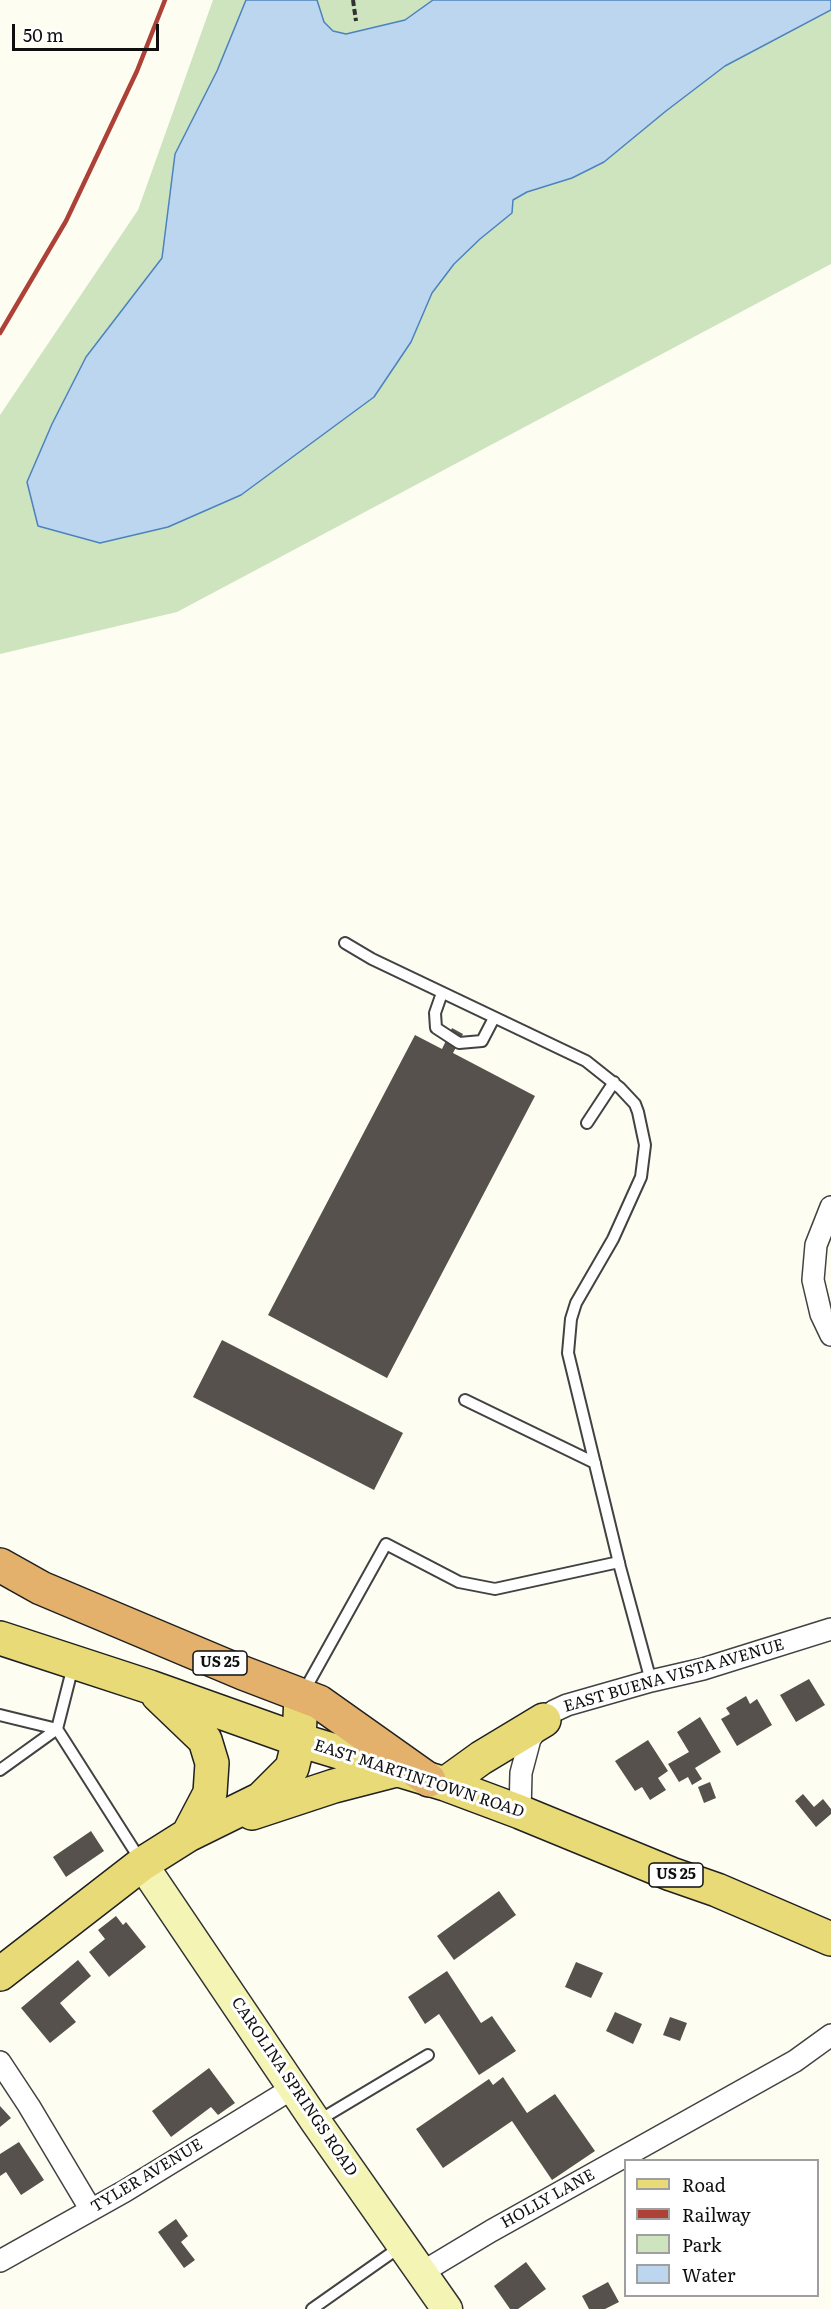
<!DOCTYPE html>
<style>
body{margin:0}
#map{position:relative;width:831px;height:2309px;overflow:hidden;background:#fdfdf2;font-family:Literata,serif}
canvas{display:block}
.legend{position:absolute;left:624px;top:2159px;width:195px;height:138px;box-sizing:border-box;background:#fff;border:2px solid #9f9f9f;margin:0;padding:8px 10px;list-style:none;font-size:18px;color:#0f0f0f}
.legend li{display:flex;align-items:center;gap:12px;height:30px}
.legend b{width:30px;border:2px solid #9f9f9f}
.scale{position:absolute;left:12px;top:24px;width:147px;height:27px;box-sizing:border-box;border:3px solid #0f0f0f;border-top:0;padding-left:8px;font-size:18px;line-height:21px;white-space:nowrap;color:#0f0f0f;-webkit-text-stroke:4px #fff;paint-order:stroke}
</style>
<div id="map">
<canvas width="831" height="2309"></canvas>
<ul class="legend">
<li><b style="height:8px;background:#e8db77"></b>Road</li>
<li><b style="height:8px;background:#ae4137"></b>Railway</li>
<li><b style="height:16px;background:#cee4bf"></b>Park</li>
<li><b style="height:16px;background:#bcd6ef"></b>Water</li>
</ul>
<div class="scale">50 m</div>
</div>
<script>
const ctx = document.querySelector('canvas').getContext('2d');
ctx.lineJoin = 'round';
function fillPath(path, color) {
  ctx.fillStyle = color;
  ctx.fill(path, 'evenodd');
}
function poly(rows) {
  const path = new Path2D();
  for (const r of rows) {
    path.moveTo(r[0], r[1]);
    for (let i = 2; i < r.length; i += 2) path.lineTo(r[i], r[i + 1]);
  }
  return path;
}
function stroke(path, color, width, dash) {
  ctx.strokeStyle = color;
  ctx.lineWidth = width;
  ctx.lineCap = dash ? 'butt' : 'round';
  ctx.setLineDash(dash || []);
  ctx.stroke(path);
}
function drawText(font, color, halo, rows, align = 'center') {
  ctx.font = font + ' Literata,serif';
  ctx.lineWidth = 6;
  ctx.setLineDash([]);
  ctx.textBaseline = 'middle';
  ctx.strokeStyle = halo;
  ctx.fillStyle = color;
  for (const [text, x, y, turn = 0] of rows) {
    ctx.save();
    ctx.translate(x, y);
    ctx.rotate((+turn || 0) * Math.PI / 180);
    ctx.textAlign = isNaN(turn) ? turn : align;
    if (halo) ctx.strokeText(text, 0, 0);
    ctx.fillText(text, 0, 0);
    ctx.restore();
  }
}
fillPath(poly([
 [213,0,831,0,831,264,177,612,0,654,0,415,138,210]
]), '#cee4bf');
const water = poly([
 [246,0,317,0,324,22,333,31,346,34,405,20,433,0,831,0,831,10,725,66,666,111,604,162,572,178,527,192,513,200,512,213,480,239,454,264,432,293,411,342,374,397,241,495,168,527,100,543,38,526,27,482,52,424,86,357,162,258,175,154,217,71,246,0]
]);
fillPath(water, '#bcd6ef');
stroke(water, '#4c82bd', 1.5);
fillPath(poly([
 [452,1028,463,1034,453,1053,535,1096,387,1378,268,1315,415,1035,442,1049],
 [222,1340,403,1433,374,1490,193,1397],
 [809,1679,825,1705,796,1722,780,1695],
 [746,1696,750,1704,757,1699,772,1725,737,1746,721,1719,730,1714,726,1708],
 [700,1717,721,1752,695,1768,702,1779,692,1785,688,1777,679,1782,668,1764,689,1752,677,1732],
 [648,1740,668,1771,658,1778,666,1790,650,1800,642,1787,635,1791,615,1761],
 [710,1782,716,1798,704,1803,698,1787],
 [803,1794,814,1807,823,1799,831,1809,831,1814,816,1827,795,1801],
 [91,1831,104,1851,66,1877,53,1857],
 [499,1891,516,1915,454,1960,437,1936],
 [116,1916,123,1925,126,1922,146,1947,109,1977,89,1952,105,1939,98,1930],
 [78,1960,91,1976,60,2003,76,2022,50,2043,21,2008],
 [576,1962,603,1973,591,1998,565,1987],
 [447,1971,481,2023,492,2016,516,2051,479,2075,439,2014,425,2024,408,1997],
 [615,2012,642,2024,633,2044,606,2031],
 [670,2017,687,2023,680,2041,663,2035],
 [209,2068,235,2103,218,2115,211,2107,171,2137,152,2111],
 [503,2077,527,2113,555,2094,595,2151,552,2180,512,2121,443,2168,416,2129,489,2079,493,2085],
 [0,2106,11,2118,0,2127],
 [19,2142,44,2180,21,2195,6,2172,0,2176,0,2154],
 [176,2219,188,2236,181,2242,195,2260,184,2268,158,2232],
 [526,2262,546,2289,518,2309,510,2309,494,2286],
 [608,2282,619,2302,605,2309,589,2309,582,2296]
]), '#56514c');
const lane = poly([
 [345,943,372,959,586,1061,620,1088,635,1104,638,1112,645,1145,641,1177,613,1239,576,1303,571,1319,568,1353,620,1567,651,1681],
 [442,993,435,1013,436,1028,459,1043,482,1041,494,1018],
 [587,1123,614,1082],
 [465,1400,595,1463],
 [303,1693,386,1544,459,1582,495,1589,619,1562],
 [0,1715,57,1729,141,1861],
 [0,1770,57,1729,73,1666],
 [316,2122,428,2055],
 [312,2309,400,2247]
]);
const street = poly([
 [831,1207,816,1245,813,1280,821,1314,831,1335],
 [520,1812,521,1773,530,1739,544,1720,554,1711,567,1705,651,1681,703,1669,831,1629],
 [0,2062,29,2106,91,2210],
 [0,2261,125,2191,293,2088],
 [421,2273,491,2231,795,2061,831,2035]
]);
const secondary = poly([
 [142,1864,316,2122,447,2309]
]);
const primary = poly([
 [0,1638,150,1687,299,1740,445,1784,520,1812,671,1874,717,1890,831,1939],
 [158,1695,205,1740,212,1763,210,1793,188,1835],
 [445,1784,481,1758,544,1720],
 [252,1813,334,1786,396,1770],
 [0,1974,142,1864,188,1835,261,1799,292,1768,299,1740,301,1696]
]);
const highway = poly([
 [0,1565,41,1588,243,1673,319,1702,429,1780]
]);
stroke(lane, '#424242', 14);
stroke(street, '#424242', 24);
stroke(secondary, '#313131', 33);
stroke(primary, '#202020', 36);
stroke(highway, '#202020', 36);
stroke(poly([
 [353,0,356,21]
]), '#313131', 4, [6, 3]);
stroke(lane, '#fff', 10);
stroke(street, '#fff', 21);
stroke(secondary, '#f4f5b5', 30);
stroke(primary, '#e8db77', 33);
stroke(highway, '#e3b16b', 33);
stroke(poly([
 [0,333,66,221,137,71,165,0]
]), '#ae4137', 4.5);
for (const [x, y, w] of [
 [220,1663,54],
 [676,1875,54]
]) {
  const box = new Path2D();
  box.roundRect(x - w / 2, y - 12, w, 24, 4.5);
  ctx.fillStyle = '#fff';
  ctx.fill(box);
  stroke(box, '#0f0f0f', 1.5);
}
drawText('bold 15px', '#0f0f0f', null, [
 ["US 25",220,1663],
 ["US 25",676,1875]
]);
drawText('16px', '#0f0f0f', '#fff', [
 ["EAST BUENA VISTA AVENUE",674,1676,-16],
 ["EAST MARTINTOWN ROAD",419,1779,18],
 ["CAROLINA SPRINGS ROAD",294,2087,56],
 ["TYLER AVENUE",147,2176,-31],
 ["HOLLY LANE",548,2199,-29]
]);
</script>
